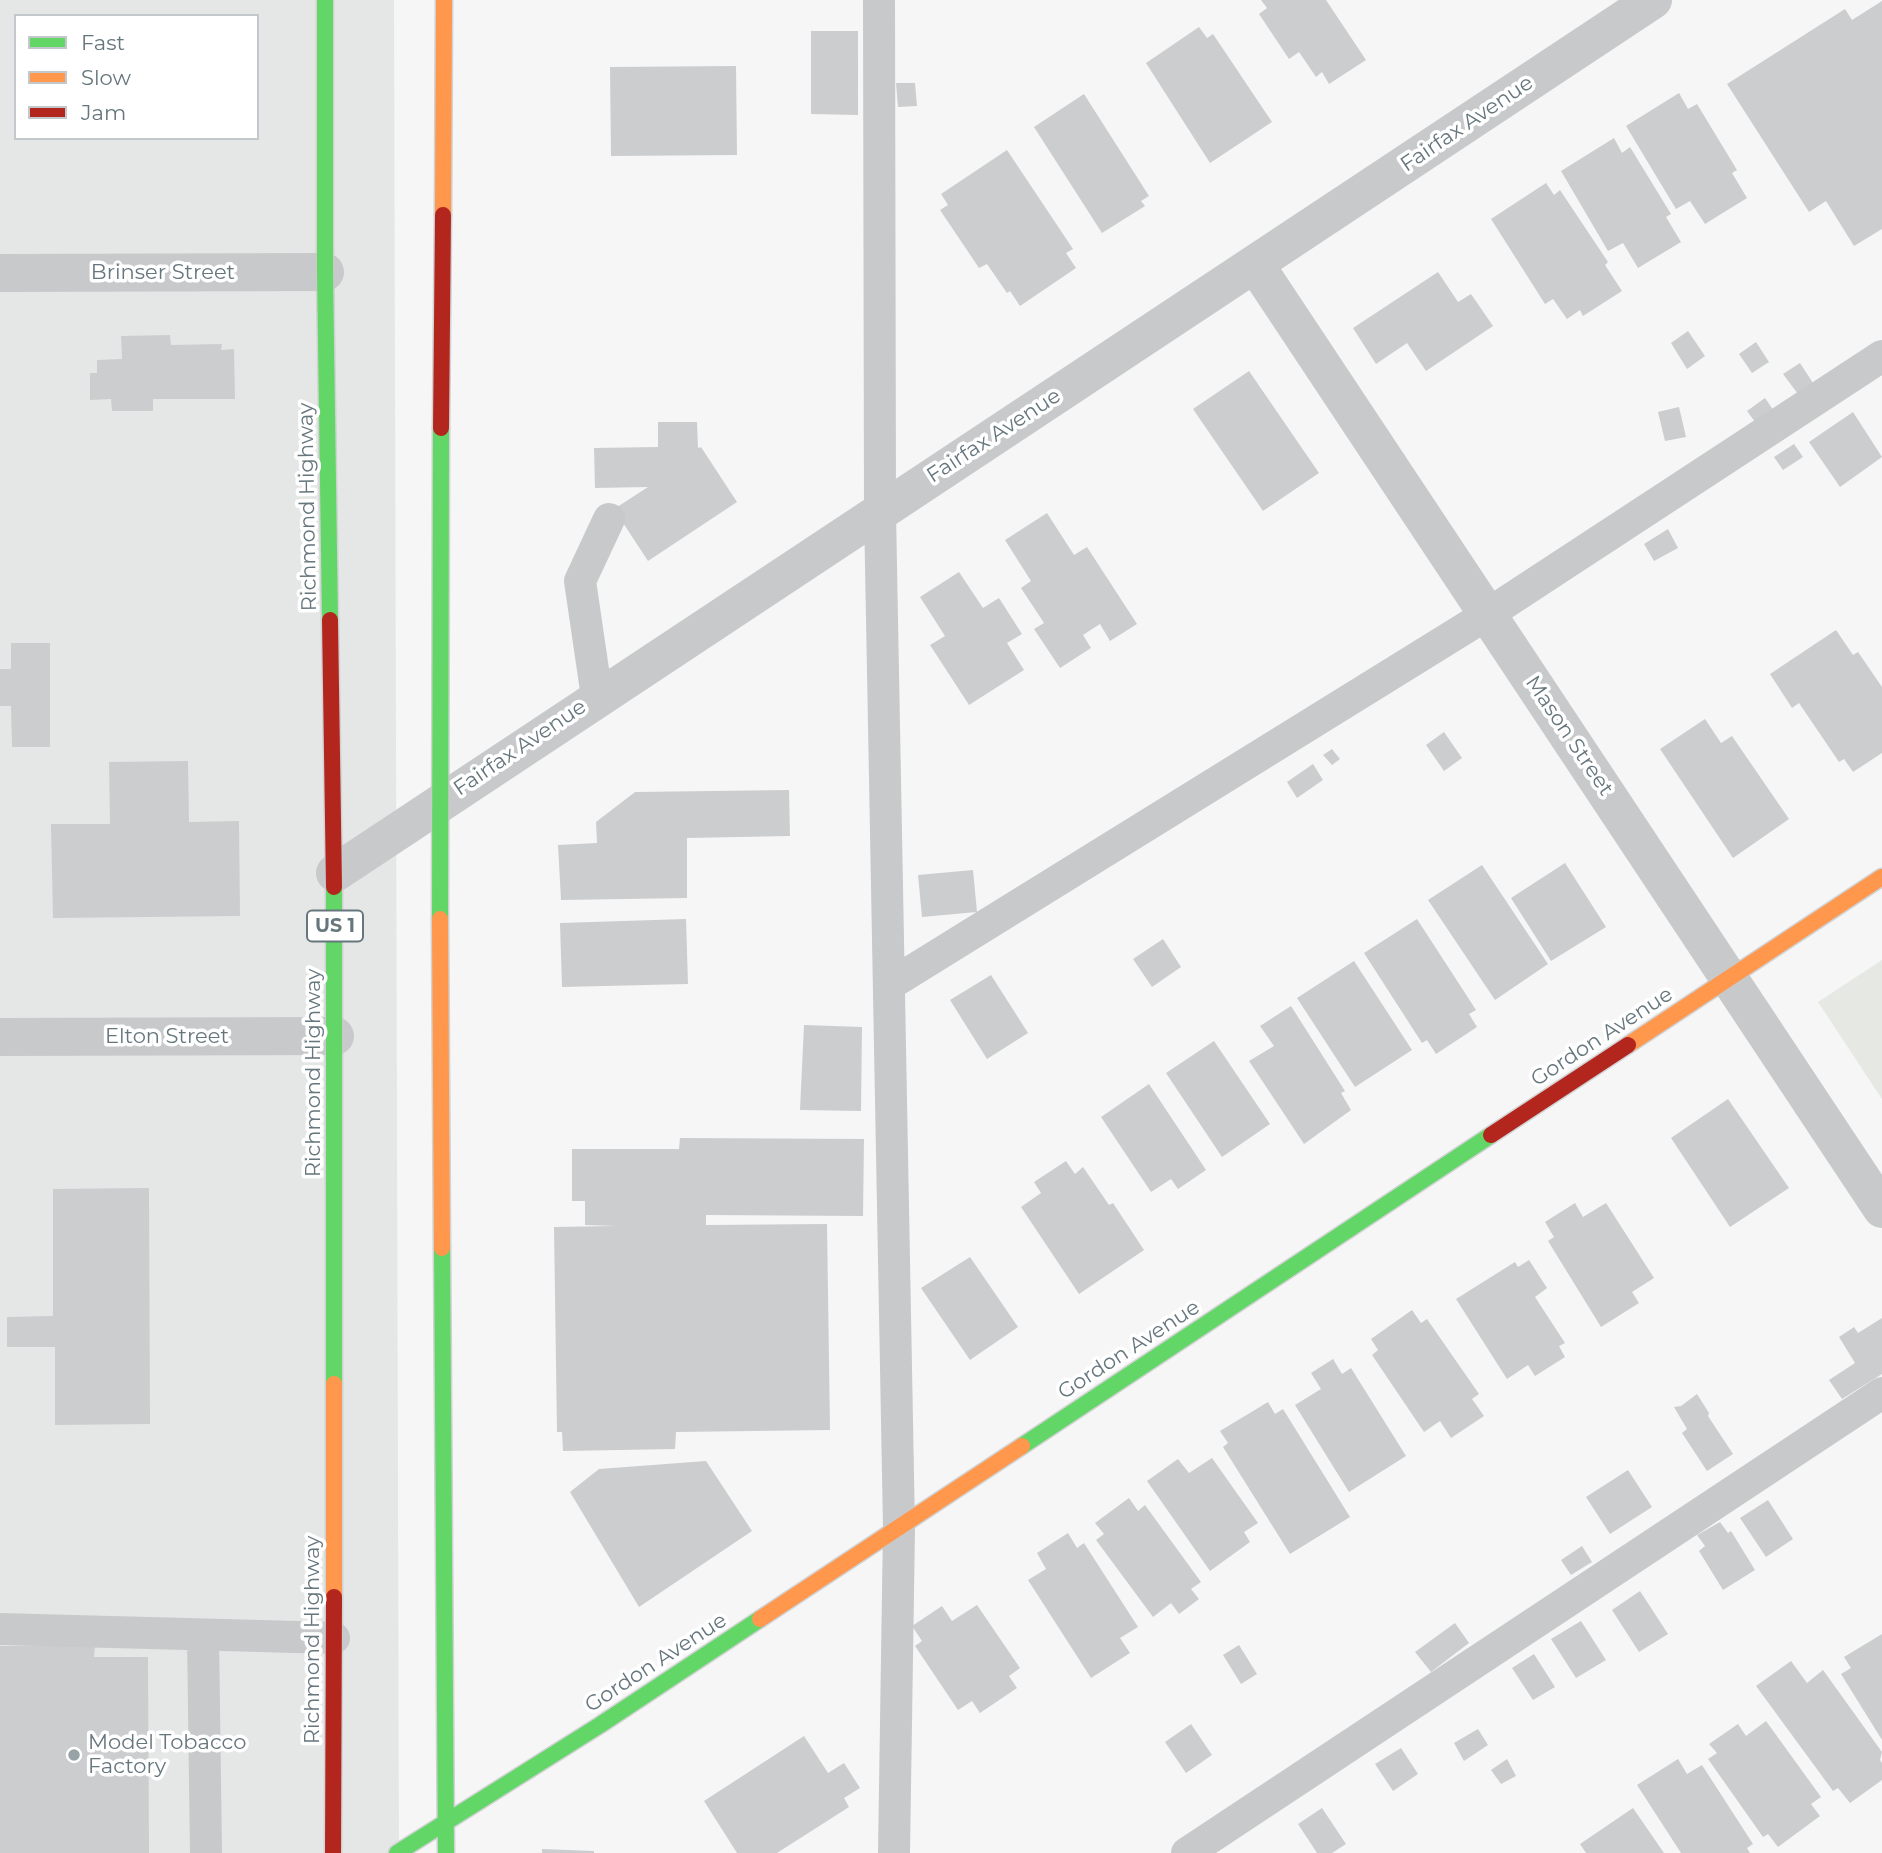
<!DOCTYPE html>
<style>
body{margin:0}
#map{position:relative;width:1882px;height:1853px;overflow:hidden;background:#f6f6f6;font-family:Montserrat,sans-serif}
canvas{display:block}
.legend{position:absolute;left:14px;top:14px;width:245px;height:126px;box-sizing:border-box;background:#fff;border:2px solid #c2c8cb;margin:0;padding:9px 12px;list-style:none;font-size:21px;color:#66767d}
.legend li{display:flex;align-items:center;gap:14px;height:35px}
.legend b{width:35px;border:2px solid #c2c8cb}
</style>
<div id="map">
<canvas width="1882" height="1853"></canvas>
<ul class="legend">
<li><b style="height:9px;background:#63d668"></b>Fast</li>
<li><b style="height:9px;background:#ff974d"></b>Slow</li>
<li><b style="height:9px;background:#b3261e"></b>Jam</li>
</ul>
</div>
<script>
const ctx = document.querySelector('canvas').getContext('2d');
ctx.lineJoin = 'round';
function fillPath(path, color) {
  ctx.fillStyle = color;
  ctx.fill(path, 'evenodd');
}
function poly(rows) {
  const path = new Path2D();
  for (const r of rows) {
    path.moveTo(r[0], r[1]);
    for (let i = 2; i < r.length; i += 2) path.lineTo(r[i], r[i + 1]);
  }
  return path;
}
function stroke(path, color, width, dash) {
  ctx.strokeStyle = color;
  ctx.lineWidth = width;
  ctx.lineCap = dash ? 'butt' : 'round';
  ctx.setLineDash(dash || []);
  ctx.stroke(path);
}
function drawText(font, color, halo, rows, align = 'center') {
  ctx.font = font + ' Montserrat,sans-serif';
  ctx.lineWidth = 7;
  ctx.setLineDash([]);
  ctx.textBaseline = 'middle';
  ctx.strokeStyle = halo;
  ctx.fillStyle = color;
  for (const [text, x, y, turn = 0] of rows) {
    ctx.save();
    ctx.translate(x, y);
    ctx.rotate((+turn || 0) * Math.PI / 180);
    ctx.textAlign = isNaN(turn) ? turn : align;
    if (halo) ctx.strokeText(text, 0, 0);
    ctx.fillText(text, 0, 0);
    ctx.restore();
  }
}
fillPath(poly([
 [0,0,394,0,399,1853,0,1853],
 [16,16,257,16,257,138,16,138]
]), '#e5e7e6');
fillPath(poly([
 [1882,960,1882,1099,1818,1002]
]), '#e6e8e4');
fillPath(poly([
 [1261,0,1326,0,1366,60,1329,84,1322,72,1316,77,1299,52,1289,59,1259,14,1267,8],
 [1882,1,1882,229,1854,246,1826,201,1809,212,1727,84,1845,9,1852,20],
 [1199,27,1207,38,1213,34,1272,122,1210,163,1146,63],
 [811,31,858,31,858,115,811,114],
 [736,66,737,155,611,156,610,67],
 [896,83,915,83,917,106,898,107],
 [1679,93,1688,109,1697,104,1737,170,1732,173,1747,198,1705,224,1690,201,1676,209,1626,126],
 [1084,94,1149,196,1141,201,1145,206,1102,233,1034,127],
 [1614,138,1622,153,1630,147,1671,214,1666,217,1681,242,1638,268,1623,243,1608,251,1561,171],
 [1007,150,1073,249,1066,253,1076,268,1020,306,1010,291,1007,293,987,264,979,268,940,210,948,205,941,194],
 [1546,183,1554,195,1560,190,1608,262,1605,265,1622,291,1583,316,1580,310,1567,319,1553,299,1545,304,1491,219],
 [1438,272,1458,302,1471,294,1493,326,1426,371,1407,343,1376,364,1353,328],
 [1688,331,1705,356,1687,369,1671,343],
 [170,335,171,345,222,344,221,350,234,349,235,399,153,399,153,411,112,411,111,399,90,400,90,373,97,373,97,360,122,359,121,336],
 [1756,342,1769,362,1752,373,1739,354],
 [1800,363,1813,383,1798,394,1783,374],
 [1249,371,1319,473,1263,511,1193,409],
 [1765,398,1776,414,1758,426,1747,411],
 [1679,407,1686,437,1665,441,1658,412],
 [1853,412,1882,457,1840,487,1809,442],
 [658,422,697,422,698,448,701,447,737,502,648,561,614,509,648,487,595,488,594,448,658,447],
 [1794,444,1803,457,1783,470,1774,457],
 [1047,513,1074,555,1087,547,1137,624,1110,641,1100,624,1083,635,1091,648,1060,668,1034,629,1044,623,1021,588,1031,581,1005,540],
 [1668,529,1678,548,1654,561,1644,544],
 [959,572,983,608,999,598,1022,634,1007,643,1024,670,969,705,930,645,945,636,920,597],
 [1836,630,1853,655,1858,652,1882,687,1882,753,1853,772,1844,759,1839,762,1799,703,1792,708,1770,674],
 [11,643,50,643,50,747,12,747,11,706,0,706,0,669,11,669],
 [1705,719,1721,743,1732,736,1789,819,1733,858,1660,749],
 [1444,732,1462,758,1444,771,1426,745],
 [1332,749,1340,759,1332,765,1323,755],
 [188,761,189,822,239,821,240,916,53,918,51,824,110,824,109,762],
 [1313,764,1323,780,1297,798,1287,782],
 [789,790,790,836,687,838,687,898,561,900,558,845,597,843,596,822,635,792],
 [1565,863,1606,927,1551,961,1511,898],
 [1482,865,1548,964,1495,1000,1428,900],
 [973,870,977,912,922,917,918,875],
 [686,919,688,984,562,987,560,923],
 [1417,919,1476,1010,1469,1014,1477,1027,1436,1054,1427,1040,1422,1043,1364,953],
 [1163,939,1181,967,1152,987,1133,959],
 [1354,961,1412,1050,1355,1087,1297,998],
 [991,975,1028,1033,987,1059,950,1000],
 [1291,1006,1345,1091,1341,1093,1351,1110,1304,1144,1249,1061,1274,1046,1260,1026],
 [804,1025,862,1027,861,1111,800,1110],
 [1214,1041,1270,1124,1222,1157,1166,1073],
 [1149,1084,1206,1170,1178,1189,1171,1179,1151,1192,1101,1117],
 [1728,1099,1789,1188,1730,1227,1671,1138],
 [680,1138,864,1139,863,1216,706,1215,706,1225,827,1224,830,1430,676,1432,675,1449,563,1451,562,1432,557,1432,554,1227,616,1226,585,1225,585,1201,572,1201,572,1149,679,1149],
 [1066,1161,1075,1174,1083,1167,1109,1205,1113,1203,1144,1250,1079,1294,1021,1207,1041,1193,1034,1182],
 [149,1188,150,1424,55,1425,55,1347,7,1347,7,1317,53,1316,53,1189],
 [1575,1203,1583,1217,1606,1203,1654,1278,1632,1292,1639,1303,1601,1327,1548,1241,1554,1237,1545,1222],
 [970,1257,1018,1327,970,1360,921,1288],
 [1529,1260,1547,1288,1535,1297,1565,1343,1559,1346,1565,1357,1535,1376,1528,1365,1507,1379,1456,1299,1515,1262,1518,1267],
 [1412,1310,1421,1323,1427,1319,1479,1394,1472,1399,1484,1416,1451,1438,1440,1421,1424,1432,1372,1355,1378,1350,1371,1339],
 [1882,1318,1882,1374,1842,1399,1829,1380,1855,1363,1839,1337,1854,1327,1858,1333],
 [1333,1359,1342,1374,1351,1368,1406,1456,1349,1492,1295,1405,1321,1389,1311,1373],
 [1697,1394,1709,1413,1708,1416,1733,1454,1707,1471,1682,1433,1687,1429,1674,1407,1681,1406],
 [1268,1402,1275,1414,1283,1409,1350,1517,1290,1554,1223,1447,1228,1443,1220,1431],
 [1212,1458,1258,1523,1244,1532,1250,1542,1210,1571,1147,1481,1178,1459,1189,1473],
 [706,1461,752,1531,639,1607,570,1492,599,1469],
 [1628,1470,1652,1507,1610,1534,1586,1497],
 [1129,1498,1138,1511,1145,1505,1201,1582,1191,1589,1199,1599,1179,1614,1171,1603,1153,1617,1096,1540,1104,1534,1095,1523],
 [1768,1500,1793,1539,1766,1557,1740,1518],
 [1720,1522,1728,1533,1731,1531,1755,1570,1723,1590,1699,1551,1705,1546,1697,1535],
 [1068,1533,1077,1548,1084,1543,1138,1627,1120,1638,1130,1653,1091,1678,1028,1580,1046,1569,1037,1553],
 [1582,1546,1592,1562,1571,1575,1561,1560],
 [1640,1591,1668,1634,1639,1652,1612,1610],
 [977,1605,1020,1668,1009,1676,1017,1688,980,1713,972,1701,958,1710,915,1646,922,1641,912,1626,942,1606,952,1621],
 [1581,1621,1606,1660,1576,1678,1551,1639],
 [1455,1623,1469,1643,1431,1672,1415,1652],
 [1882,1634,1882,1740,1841,1674,1851,1668,1844,1657],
 [1239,1645,1257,1674,1241,1684,1223,1655],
 [0,1646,95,1646,94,1657,148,1657,149,1853,0,1853],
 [1534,1654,1555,1687,1533,1700,1512,1668],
 [1791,1661,1807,1683,1823,1670,1882,1752,1880,1760,1882,1763,1882,1780,1850,1803,1838,1788,1833,1791,1756,1686],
 [1766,1721,1821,1797,1811,1804,1820,1816,1778,1847,1768,1834,1763,1837,1708,1759,1717,1753,1709,1744,1738,1724,1746,1736],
 [1191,1724,1212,1755,1186,1773,1165,1742],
 [1478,1729,1488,1745,1464,1761,1454,1743],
 [804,1736,828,1773,844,1763,860,1788,844,1798,849,1807,777,1853,737,1853,704,1801],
 [1401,1748,1418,1774,1393,1791,1375,1764],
 [1507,1759,1516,1776,1501,1784,1491,1770],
 [1678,1759,1687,1774,1702,1765,1753,1844,1747,1848,1750,1853,1681,1853,1637,1785],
 [1322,1808,1346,1844,1332,1853,1317,1853,1298,1824],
 [1633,1808,1664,1853,1586,1853,1580,1844],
 [542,1849,594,1851,594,1853,542,1853]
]), '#cccdce');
const fast = poly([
 [325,0,325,272,330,620],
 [334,887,334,1384],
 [440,919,441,428],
 [442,1248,446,1853],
 [1022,1446,1491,1135],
 [397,1853,600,1725,760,1619]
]);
const slow = poly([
 [443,215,444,0],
 [440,919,442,1248],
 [1628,1045,1882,877],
 [334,1597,334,1384],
 [760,1619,1022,1446]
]);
const jam = poly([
 [441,428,443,215],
 [330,620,334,887],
 [1491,1135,1628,1045],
 [333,1853,334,1597]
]);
stroke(fast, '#d1d2d3', 19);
stroke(slow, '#d1d2d3', 19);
stroke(jam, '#d1d2d3', 19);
stroke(poly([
 [879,0,880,512,899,1527,894,1853],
 [597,697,580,581,609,519],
 [889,985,1488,614,1882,356],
 [0,1629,334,1638],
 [203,1635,206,1853],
 [1187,1853,1882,1393]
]), '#c7c9ca', 32);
stroke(poly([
 [1255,264,1882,1209],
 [0,273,325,272],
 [335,873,1653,0],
 [0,1037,335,1036]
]), '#c7c9ca', 38);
stroke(fast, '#63d668', 16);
stroke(slow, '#ff974d', 16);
stroke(jam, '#b3261e', 16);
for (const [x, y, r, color] of [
 [74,1755,7,"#98a3a7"]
]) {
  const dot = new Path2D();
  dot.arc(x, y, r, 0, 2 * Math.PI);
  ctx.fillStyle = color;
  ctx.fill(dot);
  stroke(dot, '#fff', 2.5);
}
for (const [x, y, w] of [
 [335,926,56]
]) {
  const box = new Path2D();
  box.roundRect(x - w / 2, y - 15.5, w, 31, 5);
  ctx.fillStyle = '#fff';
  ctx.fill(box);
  stroke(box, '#66767d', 2);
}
drawText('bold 19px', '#66767d', null, [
 ["US 1",335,926]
]);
drawText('21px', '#66767d', '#fff', [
 ["Fairfax Avenue",1467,124,-34],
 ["Brinser Street",163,273],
 ["Fairfax Avenue",994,436,-33],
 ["Richmond Highway",308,507,-91],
 ["Mason Street",1569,736,56],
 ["Fairfax Avenue",520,748,-34],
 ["Elton Street",167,1037],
 ["Gordon Avenue",1602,1037,-33],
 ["Richmond Highway",314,1073,-90],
 ["Gordon Avenue",1129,1350,-33],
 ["Richmond Highway",313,1640,-90],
 ["Gordon Avenue",656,1663,-33]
]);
drawText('21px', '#66767d', '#fff', [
 ["Model Tobacco",88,1743],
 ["Factory",88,1767]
], 'left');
</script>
